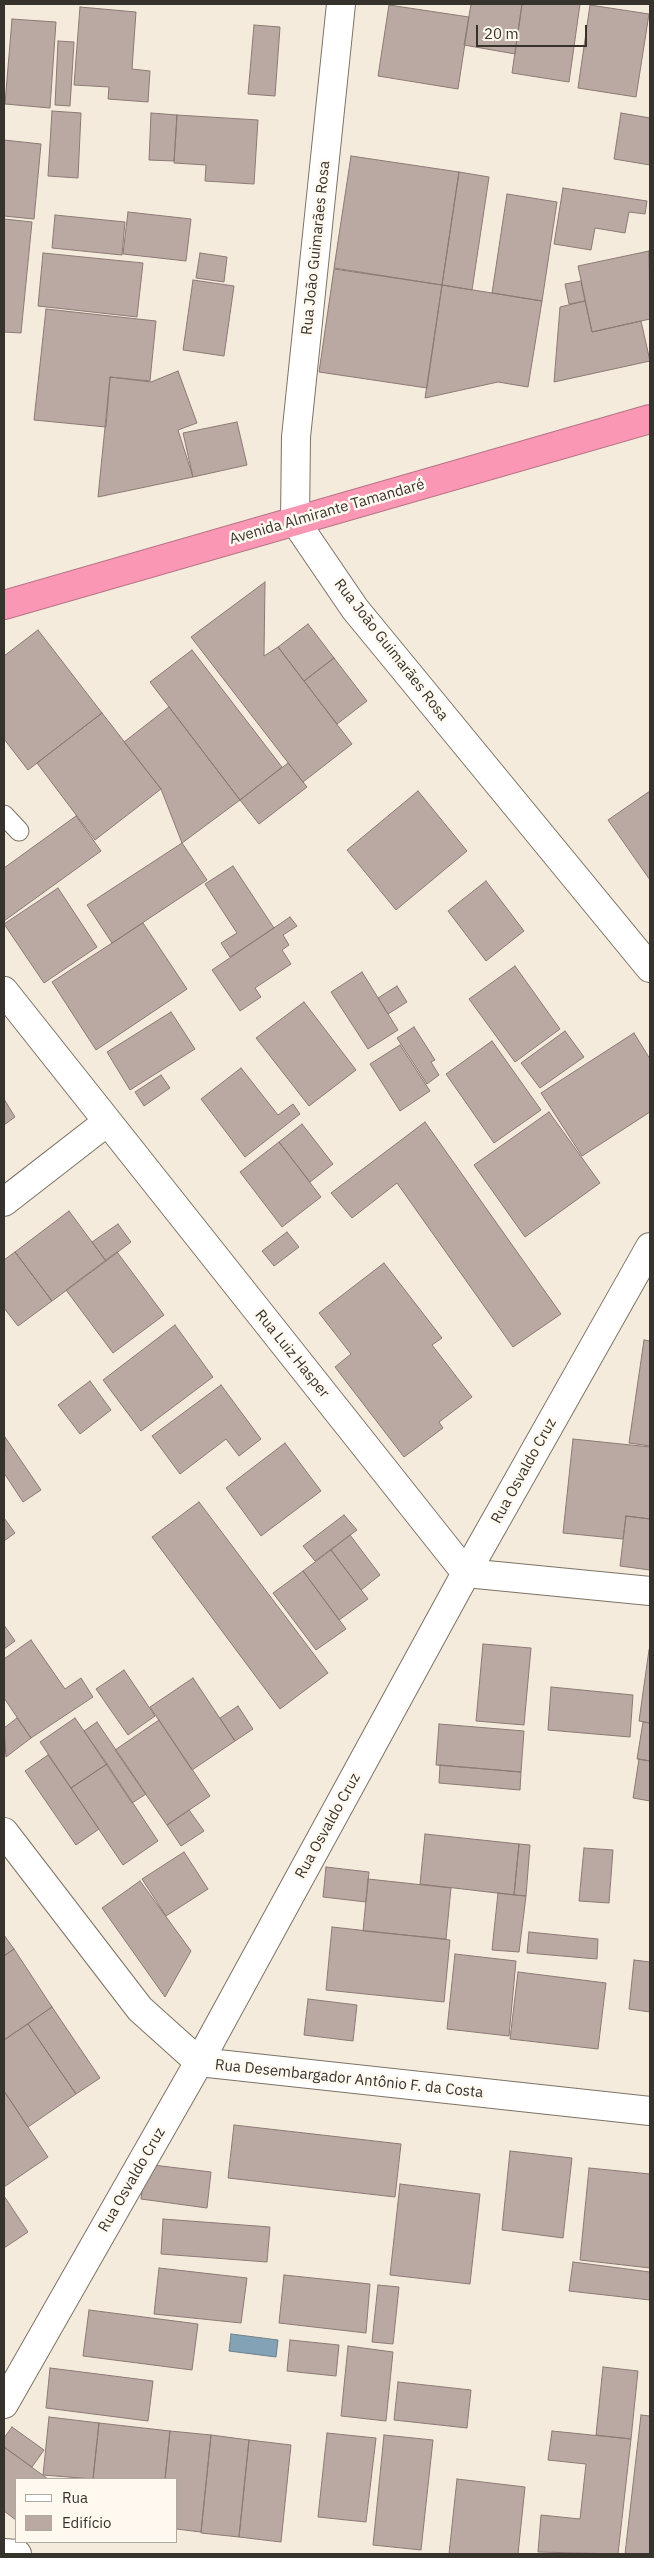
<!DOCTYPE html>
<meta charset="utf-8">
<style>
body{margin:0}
#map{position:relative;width:654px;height:2558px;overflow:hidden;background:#f5ebdc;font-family:"IBM Plex Sans",sans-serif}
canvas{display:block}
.frame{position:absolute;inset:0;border:5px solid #36322c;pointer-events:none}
.legend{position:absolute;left:15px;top:2478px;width:162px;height:65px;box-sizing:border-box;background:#fff9f0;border:1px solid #afa9a2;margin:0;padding:6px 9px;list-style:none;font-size:15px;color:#36322c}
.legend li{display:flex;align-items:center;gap:10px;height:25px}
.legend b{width:25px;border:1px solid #afa9a2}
.scale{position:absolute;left:476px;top:25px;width:111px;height:22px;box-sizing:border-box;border:2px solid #36322c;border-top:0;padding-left:6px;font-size:15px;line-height:18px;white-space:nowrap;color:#36322c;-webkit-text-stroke:4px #fff9f0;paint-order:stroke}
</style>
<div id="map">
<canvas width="654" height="2558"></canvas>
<div class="frame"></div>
<ul class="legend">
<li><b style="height:6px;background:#fff"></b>Rua</li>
<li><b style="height:14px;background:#baa9a2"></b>Edifício</li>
</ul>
<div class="scale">20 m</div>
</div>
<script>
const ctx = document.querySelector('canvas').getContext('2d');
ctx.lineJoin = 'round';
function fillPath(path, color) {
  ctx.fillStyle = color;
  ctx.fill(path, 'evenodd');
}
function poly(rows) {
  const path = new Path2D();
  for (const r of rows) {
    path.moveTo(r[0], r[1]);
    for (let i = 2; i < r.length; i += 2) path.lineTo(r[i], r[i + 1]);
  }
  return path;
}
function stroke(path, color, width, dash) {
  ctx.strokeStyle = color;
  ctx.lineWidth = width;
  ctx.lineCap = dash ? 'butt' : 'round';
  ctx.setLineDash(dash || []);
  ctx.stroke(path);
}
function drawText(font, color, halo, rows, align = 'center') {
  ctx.font = font + ' "IBM Plex Sans",sans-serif';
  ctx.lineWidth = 5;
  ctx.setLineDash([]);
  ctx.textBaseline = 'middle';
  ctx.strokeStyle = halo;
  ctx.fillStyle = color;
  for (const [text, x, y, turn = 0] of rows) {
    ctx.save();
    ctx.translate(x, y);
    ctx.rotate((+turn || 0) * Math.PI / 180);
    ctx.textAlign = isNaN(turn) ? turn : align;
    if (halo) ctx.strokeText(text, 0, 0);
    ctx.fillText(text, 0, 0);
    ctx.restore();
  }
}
const water = poly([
 [231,2334,278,2340,276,2357,229,2351,231,2334]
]);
fillPath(water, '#84a2b5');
stroke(water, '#6d808c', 1);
const building = poly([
 [471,4,522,4,515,54,464,45,471,4],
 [522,4,580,4,569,82,512,73,522,4],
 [389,5,469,17,458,89,378,76,389,5],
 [590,5,649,14,636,97,578,88,590,5],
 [80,7,136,12,132,69,150,71,148,102,108,99,109,87,74,85,80,7],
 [12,19,56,22,50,108,5,104,12,19],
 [254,25,280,27,275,96,248,94,254,25],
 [58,41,74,42,70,106,55,105,58,41],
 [52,111,81,113,78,178,48,176,52,111],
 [151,113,177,115,174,161,149,160,151,113],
 [621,113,650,118,650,165,614,159,621,113],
 [177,115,258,120,254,184,205,181,206,165,174,163,177,115],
 [4,140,41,144,34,219,4,216,4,140],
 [351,156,459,172,442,285,334,268,351,156],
 [459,172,489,177,472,290,442,285,459,172],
 [563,188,647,201,645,214,629,212,625,233,595,228,591,250,554,244,563,188],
 [507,194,557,202,542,301,492,293,507,194],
 [128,212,191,219,186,261,123,254,128,212],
 [55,215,125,222,122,255,52,248,55,215],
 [4,219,32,222,21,333,4,332,4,219],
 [649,251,650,319,592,332,578,266,649,251],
 [43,253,143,263,137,317,38,306,43,253],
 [200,253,227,257,224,282,196,278,200,253],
 [334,269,442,285,427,388,319,372,334,269],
 [193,280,234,286,224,356,183,350,193,280],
 [581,281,585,301,569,304,565,284,581,281],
 [442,285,542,301,528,387,498,382,425,398,442,285],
 [585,301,592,332,641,321,650,361,554,382,560,307,585,301],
 [46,309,156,321,150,381,110,377,106,427,34,420,46,309],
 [178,371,197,423,178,430,193,477,98,497,110,377,151,382,178,371],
 [237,422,247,465,193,477,183,433,237,422],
 [265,582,264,656,278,647,352,744,303,782,191,637,265,582],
 [308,624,334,658,304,681,278,647,308,624],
 [38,630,102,713,28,770,4,739,4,656,38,630],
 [192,650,282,767,240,800,150,682,192,650],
 [334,658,367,701,337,724,304,681,334,658],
 [169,707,240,800,182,843,161,789,124,742,169,707],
 [102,713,161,789,95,840,37,763,102,713],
 [288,763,307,787,259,824,240,800,288,763],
 [418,791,467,851,396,910,347,850,418,791],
 [650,791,650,880,608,820,650,791],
 [76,816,101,851,4,921,4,868,76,816],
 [182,843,207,880,112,943,87,905,182,843],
 [233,866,274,928,230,957,221,943,237,933,205,884,233,866],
 [486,881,524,931,486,961,448,911,486,881],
 [58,888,97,947,44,983,4,924,58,888],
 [290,917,297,926,283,935,289,945,282,950,291,964,255,988,261,997,240,1011,212,970,290,917],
 [143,923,187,989,96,1050,52,982,143,923],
 [515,966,560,1029,515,1062,469,999,515,966],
 [362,972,398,1030,368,1049,331,992,362,972],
 [397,986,407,1002,388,1014,378,998,397,986],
 [304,1002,356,1070,309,1106,256,1038,304,1002],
 [171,1012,195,1049,130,1090,107,1052,171,1012],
 [414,1027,435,1060,431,1062,439,1075,427,1084,397,1038,414,1027],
 [565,1031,584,1057,540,1088,521,1063,565,1031],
 [634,1033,650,1059,650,1112,582,1156,541,1093,634,1033],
 [492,1041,541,1110,494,1143,446,1074,492,1041],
 [400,1045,430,1091,400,1111,370,1064,400,1045],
 [241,1068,278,1115,293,1104,300,1114,245,1157,201,1099,241,1068],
 [161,1075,170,1088,144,1106,135,1092,161,1075],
 [4,1099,15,1117,4,1125,4,1099],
 [549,1112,600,1183,525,1237,474,1165,549,1112],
 [425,1122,561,1314,513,1347,397,1183,352,1218,331,1193,425,1122],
 [302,1124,333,1164,310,1182,279,1142,302,1124],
 [279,1142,321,1197,282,1227,240,1172,279,1142],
 [69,1211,106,1261,52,1301,15,1252,69,1211],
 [118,1224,131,1242,106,1261,92,1242,118,1224],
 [287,1232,299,1247,274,1266,262,1251,287,1232],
 [15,1252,52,1301,18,1326,4,1308,4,1260,15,1252],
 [117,1252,164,1315,113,1353,66,1290,117,1252],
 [384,1263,442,1338,432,1345,472,1397,439,1422,443,1428,404,1457,335,1367,351,1354,319,1313,384,1263],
 [175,1325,213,1377,141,1431,103,1380,175,1325],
 [644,1340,650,1341,650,1446,629,1443,644,1340],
 [90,1381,111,1410,80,1434,58,1405,90,1381],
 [221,1385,261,1439,239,1456,226,1439,180,1474,152,1436,221,1385],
 [5,1437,41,1490,23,1502,4,1473,5,1437],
 [573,1439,650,1447,650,1519,626,1516,623,1539,563,1533,573,1439],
 [285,1443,321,1491,261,1536,226,1488,285,1443],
 [199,1502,328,1673,280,1709,152,1537,199,1502],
 [344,1515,357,1530,315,1561,303,1546,344,1515],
 [626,1516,650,1519,650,1570,620,1566,626,1516],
 [4,1518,15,1533,4,1541,4,1518],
 [350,1535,380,1575,361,1590,331,1550,350,1535],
 [331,1550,368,1599,339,1620,303,1571,331,1550],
 [303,1571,346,1629,316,1650,273,1593,303,1571],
 [4,1625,15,1641,4,1649,4,1625],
 [31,1640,65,1689,81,1678,93,1697,31,1738,4,1698,4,1659,31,1640],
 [483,1644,531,1648,524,1725,476,1721,483,1644],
 [649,1650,650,1651,650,1723,639,1721,649,1650],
 [124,1670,155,1716,128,1735,96,1689,124,1670],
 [193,1678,235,1741,192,1770,150,1707,193,1678],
 [551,1687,633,1695,630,1737,548,1730,551,1687],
 [238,1706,253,1729,235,1741,220,1718,238,1706],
 [17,1718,31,1738,6,1757,4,1728,17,1718],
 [75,1718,107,1764,71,1788,40,1742,75,1718],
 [159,1720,210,1796,167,1825,115,1750,159,1720],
 [97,1722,146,1794,132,1803,84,1731,97,1722],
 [643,1722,650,1723,650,1761,637,1759,643,1722],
 [439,1724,524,1731,521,1772,436,1765,439,1724],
 [48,1755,99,1829,76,1845,25,1771,48,1755],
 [639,1759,650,1761,650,1801,633,1798,639,1759],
 [107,1764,158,1841,123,1865,71,1788,107,1764],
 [440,1765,521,1772,520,1790,439,1783,440,1765],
 [189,1810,204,1831,181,1846,167,1825,189,1810],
 [425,1834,519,1844,514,1895,420,1884,425,1834],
 [519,1844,530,1845,526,1896,514,1895,519,1844],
 [584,1848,613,1850,609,1903,579,1901,584,1848],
 [184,1852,208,1889,166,1916,142,1879,184,1852],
 [326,1867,369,1872,366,1902,323,1897,326,1867],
 [368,1879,451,1888,446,1939,363,1931,368,1879],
 [140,1881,191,1951,165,1997,102,1908,140,1881],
 [498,1893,526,1896,519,1952,492,1950,498,1893],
 [332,1927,450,1940,444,2002,326,1990,332,1927],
 [529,1932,598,1939,597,1959,527,1953,529,1932],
 [4,1935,14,1949,4,1956,4,1935],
 [14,1949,52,2007,4,2040,4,1956,14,1949],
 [455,1954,516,1961,509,2036,447,2029,455,1954],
 [634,1960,650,1962,650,2012,629,2009,634,1960],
 [518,1972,606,1983,598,2049,510,2039,518,1972],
 [308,1999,357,2005,353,2041,304,2035,308,1999],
 [52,2007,100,2078,76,2094,28,2024,52,2007],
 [28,2024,76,2094,28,2127,4,2091,4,2040,28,2024],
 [4,2091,48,2157,4,2187,4,2091],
 [234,2125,401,2144,395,2197,228,2178,234,2125],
 [510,2151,572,2158,563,2238,502,2230,510,2151],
 [145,2164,211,2172,207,2208,141,2199,145,2164],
 [589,2168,650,2174,650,2268,580,2260,589,2168],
 [400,2184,480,2194,470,2284,390,2275,400,2184],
 [4,2196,28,2232,4,2248,4,2196],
 [163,2219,270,2227,267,2262,161,2254,163,2219],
 [573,2262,650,2272,650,2300,569,2291,573,2262],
 [159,2268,247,2278,241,2323,154,2314,159,2268],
 [284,2275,370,2284,366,2333,279,2323,284,2275],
 [378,2285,399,2287,393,2344,372,2342,378,2285],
 [89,2310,198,2324,192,2370,83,2356,89,2310],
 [290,2340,339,2345,336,2376,287,2371,290,2340],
 [348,2346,393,2352,386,2421,341,2416,348,2346],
 [603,2367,638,2371,631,2439,596,2435,603,2367],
 [50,2368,153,2381,148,2421,46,2408,50,2368],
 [398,2382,471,2390,467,2428,394,2420,398,2382],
 [641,2415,650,2416,650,2554,625,2554,641,2415],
 [49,2417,99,2423,93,2479,43,2475,49,2417],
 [99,2423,170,2431,165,2479,93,2479,99,2423],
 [12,2427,44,2450,32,2467,4,2447,4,2438,12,2427],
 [170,2431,211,2435,201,2532,176,2529,176,2479,165,2479,170,2431],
 [552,2431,631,2439,618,2554,538,2552,541,2515,580,2519,586,2464,548,2460,552,2431],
 [327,2433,376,2438,366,2522,318,2517,327,2433],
 [211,2435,249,2440,239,2537,201,2533,211,2435],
 [384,2435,433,2440,421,2550,373,2545,384,2435],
 [249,2440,291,2445,281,2542,239,2537,249,2440],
 [4,2447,48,2479,16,2479,16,2520,4,2511,4,2447],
 [457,2479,525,2487,518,2554,449,2554,457,2479]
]);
fillPath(building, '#baa9a2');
stroke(building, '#8b7a74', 1);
const lane = poly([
 [4,815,19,831]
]);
const street = poly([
 [341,4,296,437,295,521,355,609,650,968],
 [4,991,466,1573,650,1591],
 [4,1202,107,1122],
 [4,1832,140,2009,199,2062,650,2111],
 [4,2404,199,2062,466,1573,650,1247],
 [4,2553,17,2554]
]);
const highway = poly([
 [4,605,650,419]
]);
stroke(lane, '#7c7366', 21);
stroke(street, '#7c7366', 30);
stroke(highway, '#b57485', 30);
stroke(lane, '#fff', 19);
stroke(street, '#fff', 28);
stroke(highway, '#f997b5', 28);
drawText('15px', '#36322c', '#fff9f0', [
 ["Rua João Guimarães Rosa",316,248,-84],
 ["Avenida Almirante Tamandaré",327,512,-16],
 ["Rua João Guimarães Rosa",391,650,52],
 ["Rua Luiz Hasper",292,1354,51],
 ["Rua Osvaldo Cruz",524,1471,-61],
 ["Rua Osvaldo Cruz",328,1826,-61],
 ["Rua Desembargador Antônio F. da Costa",349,2079,6],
 ["Rua Osvaldo Cruz",132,2180,-60]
]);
</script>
